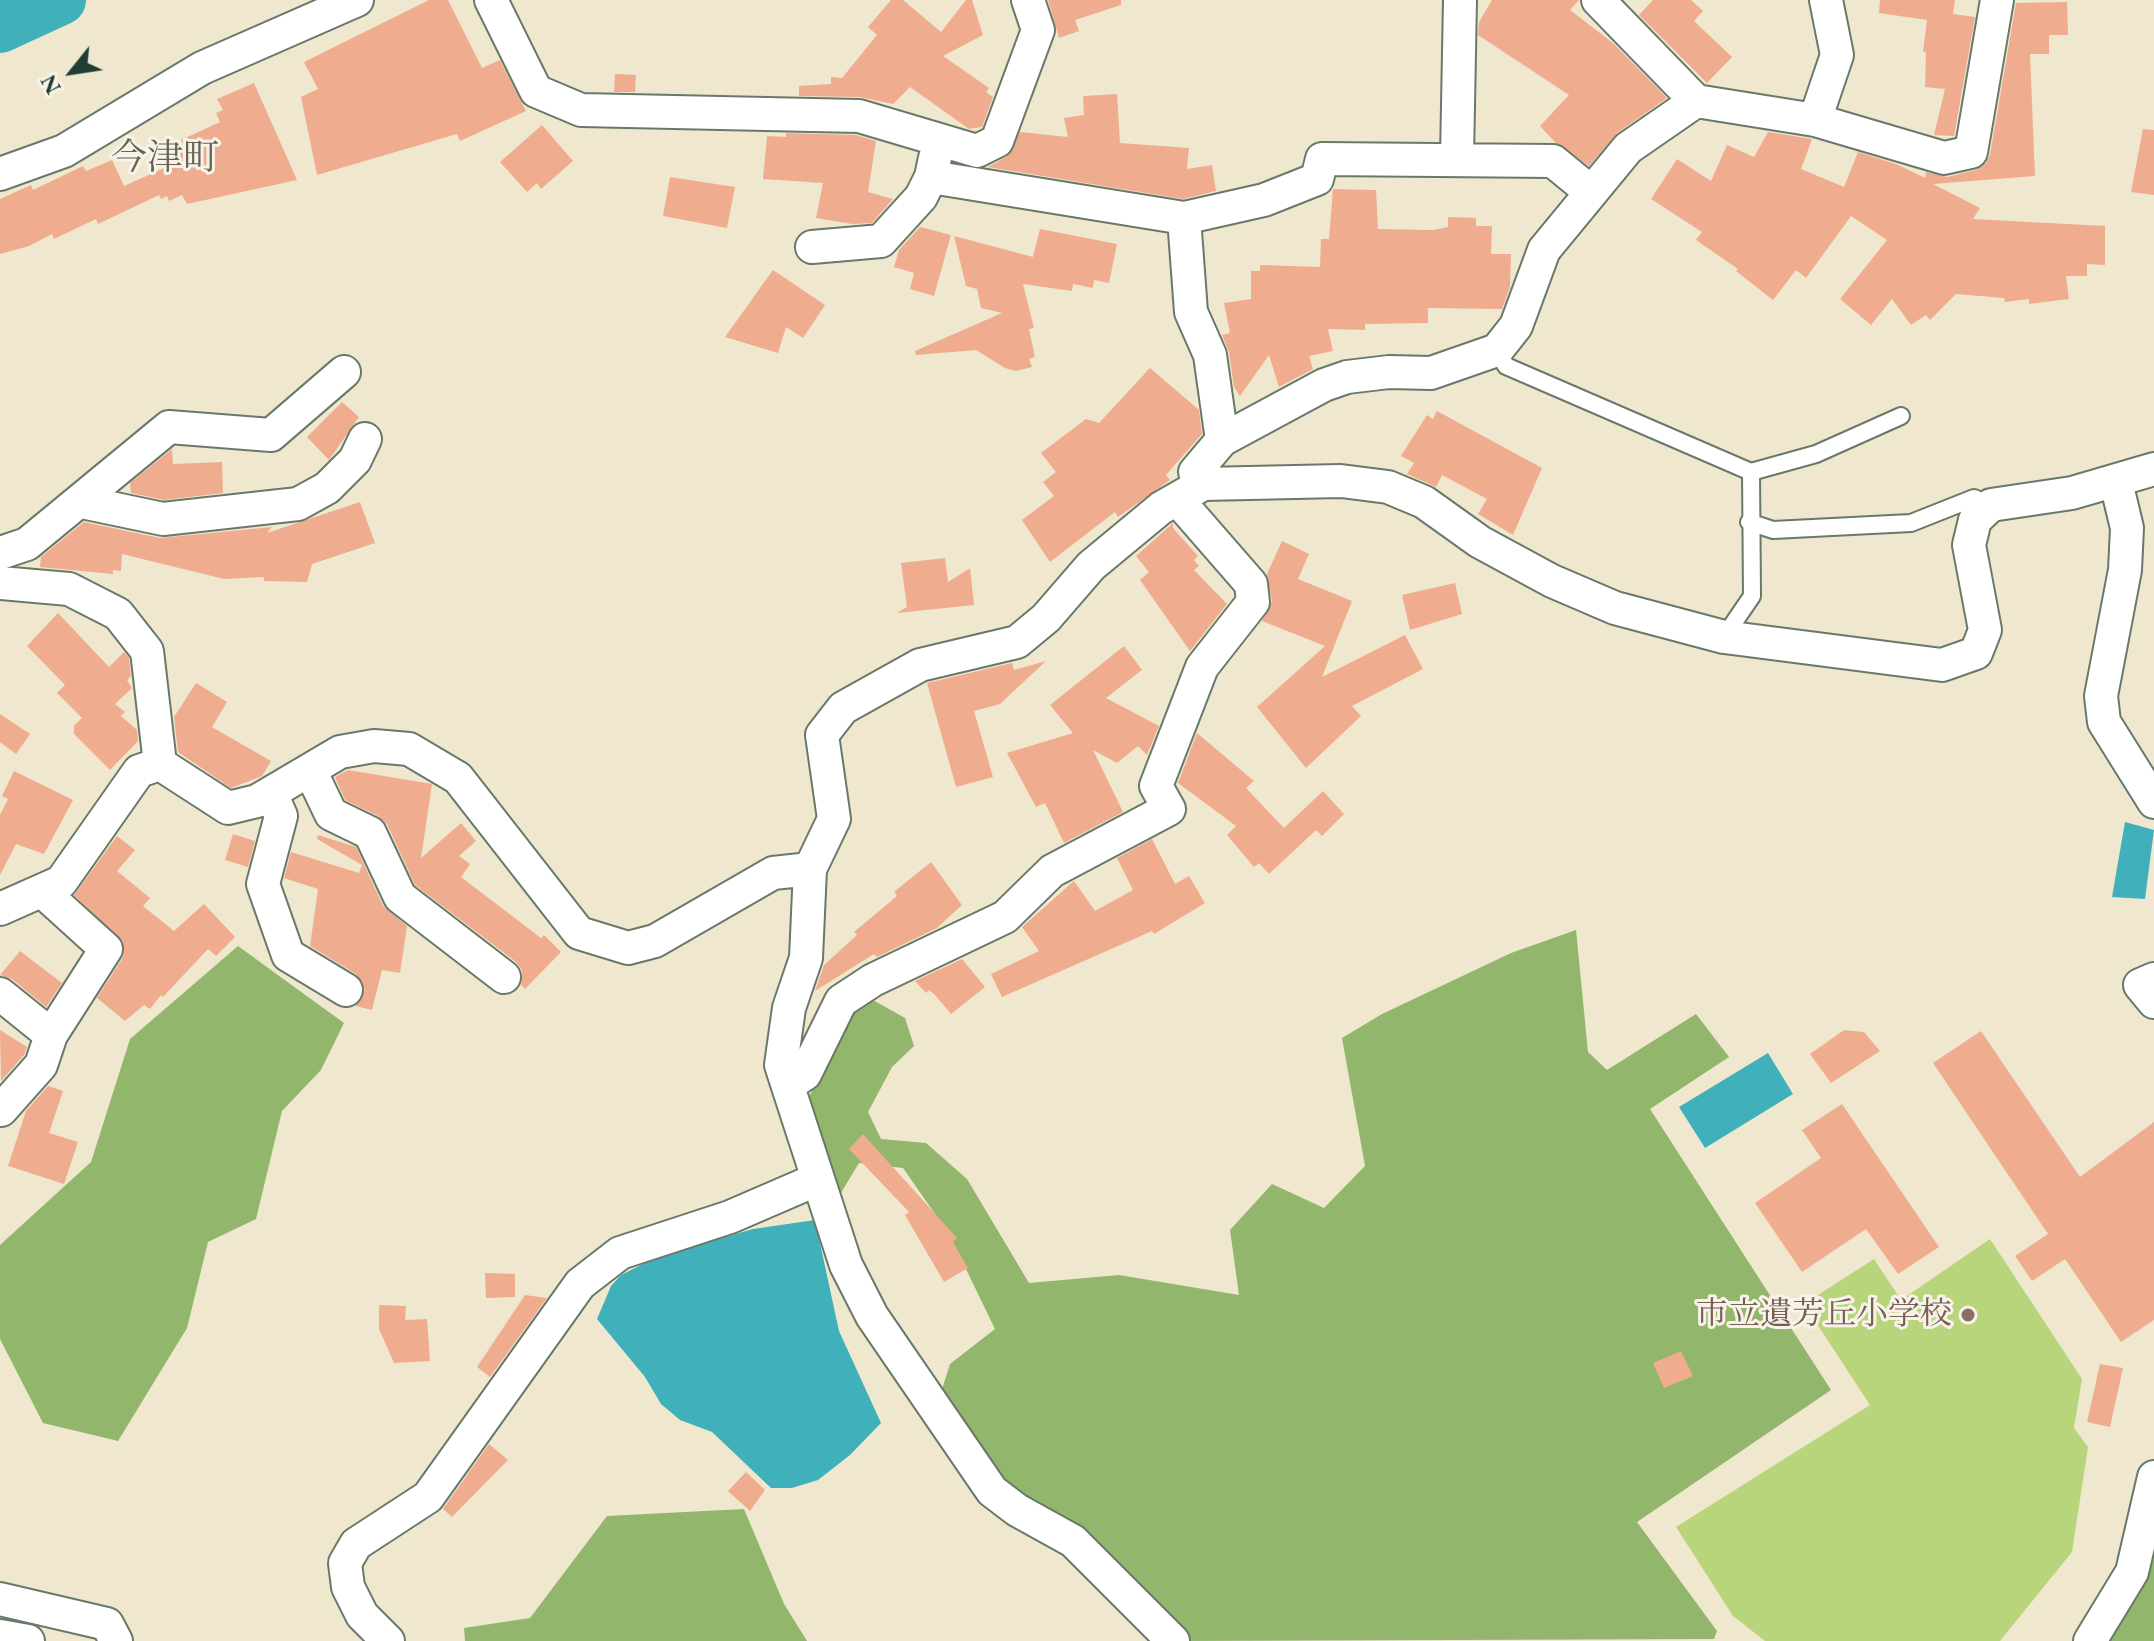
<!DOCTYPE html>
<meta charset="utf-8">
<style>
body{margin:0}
#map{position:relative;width:2154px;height:1641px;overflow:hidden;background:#efe8ce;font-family:"EB Garamond",serif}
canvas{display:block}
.north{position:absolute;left:32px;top:32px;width:80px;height:80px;-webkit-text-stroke:6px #f7f3e8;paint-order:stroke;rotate:240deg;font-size:22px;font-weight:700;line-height:32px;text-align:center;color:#1f3d34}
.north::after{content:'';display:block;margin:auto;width:28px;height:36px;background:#1f3d34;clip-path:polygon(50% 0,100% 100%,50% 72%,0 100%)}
</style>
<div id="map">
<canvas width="2154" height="1641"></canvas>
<div class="north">N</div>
</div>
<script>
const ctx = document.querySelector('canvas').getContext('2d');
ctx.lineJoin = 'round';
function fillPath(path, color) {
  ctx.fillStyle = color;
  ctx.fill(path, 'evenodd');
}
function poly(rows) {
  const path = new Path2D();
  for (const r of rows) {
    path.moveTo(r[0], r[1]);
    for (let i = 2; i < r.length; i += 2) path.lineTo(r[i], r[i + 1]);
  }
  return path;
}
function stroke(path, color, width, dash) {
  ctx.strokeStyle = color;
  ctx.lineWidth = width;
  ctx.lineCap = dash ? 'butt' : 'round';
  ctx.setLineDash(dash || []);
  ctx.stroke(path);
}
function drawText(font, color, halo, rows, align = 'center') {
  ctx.font = font + ' "EB Garamond","Noto Serif JP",serif';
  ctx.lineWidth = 6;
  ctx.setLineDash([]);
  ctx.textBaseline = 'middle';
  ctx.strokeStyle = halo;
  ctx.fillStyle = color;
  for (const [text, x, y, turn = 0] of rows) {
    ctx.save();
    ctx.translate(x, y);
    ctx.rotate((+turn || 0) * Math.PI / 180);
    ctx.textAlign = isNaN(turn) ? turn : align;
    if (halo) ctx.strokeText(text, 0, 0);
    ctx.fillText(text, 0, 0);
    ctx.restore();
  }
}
fillPath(poly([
 [1990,1239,2082,1379,2074,1428,2088,1447,2072,1552,2000,1641,1765,1641,1733,1616,1676,1527,1870,1405,1804,1304,1874,1259,1901,1300]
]), '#b9d57b');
fillPath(poly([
 [1576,930,1588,1052,1607,1070,1696,1014,1729,1057,1650,1109,1831,1390,1637,1522,1717,1631,1714,1639,1182,1641,1001,1481,939,1399,950,1364,995,1329,949,1234,903,1168,859,1163,830,1211,802,1112,847,1016,873,1000,905,1018,914,1046,892,1067,868,1112,881,1139,926,1143,967,1179,1029,1283,1119,1275,1239,1295,1230,1230,1272,1184,1324,1208,1365,1166,1342,1038,1382,1014,1511,953],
 [238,946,344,1023,321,1070,282,1111,256,1219,208,1242,187,1328,118,1441,43,1423,0,1339,0,1245,91,1162,130,1039],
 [744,1509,784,1604,807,1641,465,1641,464,1628,530,1618,607,1516],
 [2154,1544,2154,1641,2106,1641]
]), '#92b66b');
fillPath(poly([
 [2125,822,2154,830,2145,899,2112,897],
 [1768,1053,1793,1094,1705,1148,1679,1107],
 [815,1220,839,1331,881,1423,850,1455,818,1480,792,1488,771,1488,712,1432,680,1420,661,1404,645,1377,597,1319,611,1286,621,1275,659,1256,753,1229]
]), '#40b0bb');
stroke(poly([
 [0,28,61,0]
]), '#40b0bb', 50);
fillPath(poly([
 [429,0,448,0,482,68,500,60,526,111,460,141,457,134,317,175,301,97,318,89,304,62],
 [891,0,903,0,941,32,966,0,972,0,983,35,943,56,989,88,986,92,993,97,982,127,969,129,910,87,893,104,859,97,799,96,799,86,831,84,831,77,842,78,877,35,868,27],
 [1048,0,1121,0,1121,5,1075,20,1079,31,1059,38],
 [1492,0,1579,0,1570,10,1613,43,1667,98,1617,133,1589,166,1556,143,1540,126,1569,95,1478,35,1479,22],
 [1653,0,1691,0,1703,11,1694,21,1732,57,1707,83,1639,15],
 [1880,0,1955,0,1953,14,1975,17,1954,136,1934,135,1945,89,1925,87,1926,52,1923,52,1927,20,1879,13],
 [2067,2,2068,35,2049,35,2049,54,2030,54,2035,176,1933,184,1980,208,1973,219,2105,226,2105,265,2087,264,2087,276,2066,276,2069,299,2029,304,2029,299,2005,302,2004,298,1956,294,1930,320,1926,315,1911,325,1892,299,1871,325,1840,299,1887,240,1851,216,1806,278,1796,270,1773,300,1736,271,1738,269,1696,240,1702,232,1651,199,1677,159,1711,181,1727,145,1754,157,1768,132,1812,139,1801,169,1844,187,1858,152,1896,164,1925,178,1926,172,1947,177,1976,170,1985,164,1990,155,2016,3],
 [615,74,636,75,635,92,614,92],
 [254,83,297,180,187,204,182,195,169,201,167,196,161,199,159,195,98,224,96,219,54,239,52,234,29,246,0,254,0,199,31,185,33,190,83,166,86,171,112,160,124,186,182,160,177,149,184,146,181,140,220,122,216,113,223,110,217,99],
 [1117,94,1120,143,1189,148,1187,169,1212,165,1216,191,1183,199,988,167,1006,157,1020,132,1068,137,1064,118,1084,115,1083,96],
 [542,125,573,161,541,189,537,183,527,192,500,162],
 [2143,129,2154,130,2154,195,2131,192],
 [786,133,856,135,876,141,868,192,893,199,872,223,852,224,816,218,823,183,763,179,767,136,786,137],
 [670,177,735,187,727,228,663,216],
 [1333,189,1376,190,1378,229,1433,230,1448,227,1448,217,1476,218,1476,226,1492,226,1491,254,1511,254,1510,287,1502,309,1428,308,1428,323,1365,324,1365,330,1328,329,1333,351,1309,356,1313,369,1279,387,1269,355,1240,396,1234,387,1229,352,1222,335,1230,333,1224,303,1251,299,1251,271,1260,271,1260,265,1320,267,1321,239,1329,239],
 [920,227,951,235,934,296,910,289,914,273,894,267,899,250],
 [1040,229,1117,244,1109,283,1094,280,1093,288,1073,284,1072,291,1023,284,1034,328,1029,329,1035,357,1029,359,1032,367,1016,371,1005,368,976,350,916,355,915,351,1002,313,981,308,977,289,966,286,954,236,1033,257],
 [773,270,825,305,803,338,786,327,778,353,725,337],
 [1150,368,1199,410,1202,434,1166,475,1170,480,1118,517,1115,512,1050,562,1022,520,1054,496,1043,482,1056,472,1041,453,1086,419,1099,423],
 [342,402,359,417,329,460,307,437],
 [1437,411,1542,468,1513,535,1478,514,1487,499,1442,475,1436,487,1407,474,1414,463,1401,456,1427,415,1433,419],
 [172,449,173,464,222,462,223,493,164,500,131,493,130,483],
 [360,502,375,543,312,564,307,582,264,581,264,577,224,579,122,554,121,571,113,570,113,574,40,567,41,557,84,522,160,538,272,527,267,533],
 [1173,523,1173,528,1198,556,1194,560,1199,566,1194,570,1227,604,1190,651,1140,580,1149,572,1136,556],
 [1282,541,1309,554,1298,579,1352,601,1322,677,1405,635,1423,669,1352,706,1361,716,1306,768,1257,707,1325,646,1262,621,1272,601,1267,574],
 [945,558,948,582,970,568,974,605,897,613,907,607,901,563],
 [1455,583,1462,614,1410,630,1402,595],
 [58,613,109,667,124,652,129,658,131,676,127,680,132,688,115,704,125,712,121,716,137,730,138,741,110,770,74,734,74,726,82,718,57,693,65,685,27,646],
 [1124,646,1142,670,1106,698,1159,726,1147,755,1138,746,1117,763,1093,750,1123,812,1064,843,1045,803,1036,807,1007,753,1073,733,1050,705],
 [1046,661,1000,704,974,711,993,777,956,787,927,683,1012,663,1014,670],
 [196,683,227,702,212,727,271,761,262,776,231,788,178,752,174,717],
 [0,714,30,734,16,754,0,742],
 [1197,733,1254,781,1246,788,1284,828,1323,791,1344,814,1322,836,1316,830,1269,874,1259,863,1254,867,1227,835,1236,826,1178,783],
 [348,770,432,784,421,858,461,823,476,841,459,856,470,864,461,877,541,938,544,935,561,952,525,989,521,985,522,970,516,962,415,885,387,824,378,816,345,800,335,777],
 [14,771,73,800,44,854,16,844,0,875,0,815,8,799,2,796],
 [233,834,255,841,248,867,225,860],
 [318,835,356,847,383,906,407,926,400,973,382,970,372,1010,356,1006,365,990,356,974,310,946,318,889,284,878,291,852,359,873,362,865,317,839],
 [117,836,135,850,117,871,150,898,143,906,174,931,204,904,235,937,216,956,208,949,163,997,161,995,150,1009,144,1005,125,1021,97,998,122,959,123,942,74,895],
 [1152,839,1175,884,1189,876,1205,903,1154,934,1152,931,1002,997,991,974,1039,951,1022,927,1074,881,1095,911,1133,890,1117,858],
 [931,862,962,905,937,928,877,957,874,954,815,991,824,965,857,935,854,932,897,896,894,892],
 [20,951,62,983,46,1007,12,979,0,975],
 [962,959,985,987,951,1014,935,995,929,990,926,993,915,981],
 [0,1030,27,1047,24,1055,1,1081],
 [1844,1030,1864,1032,1880,1051,1831,1083,1810,1054],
 [1981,1031,2080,1177,2154,1122,2154,1320,2121,1342,2065,1259,2032,1281,2015,1256,2048,1234,1933,1063],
 [48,1086,63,1091,49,1133,78,1142,64,1184,8,1166,26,1111],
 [1842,1104,1939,1247,1898,1274,1866,1229,1802,1272,1755,1203,1821,1158,1802,1130],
 [863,1134,957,1238,953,1242,968,1268,944,1282,905,1215,909,1212,849,1149],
 [485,1273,515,1274,515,1297,486,1298],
 [525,1295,547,1298,490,1377,477,1367],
 [379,1305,406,1306,405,1320,427,1319,430,1361,394,1363,379,1329],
 [1681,1351,1693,1376,1664,1388,1653,1363],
 [2100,1364,2123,1368,2110,1427,2087,1422],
 [489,1444,508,1460,452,1517,443,1509],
 [746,1472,765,1490,750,1511,728,1491]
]), '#f0ac8e');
const service = poly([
 [1497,350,1506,366,1751,472],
 [1749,522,1773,530,1911,523,1974,498,1991,505],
 [1724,637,1752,596,1751,472,1816,454,1901,416]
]);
const minor = poly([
 [491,0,536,91,581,110,859,116,977,151,997,141,1038,30,1028,0],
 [1598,0,1696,101],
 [1815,120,1837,55,1826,0],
 [1457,158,1460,0],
 [0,174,64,151,202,68,357,0],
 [931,177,1184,218,1264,200,1317,179,1322,159,1553,161,1591,192],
 [1184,218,1191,312,1210,355,1222,440,1195,472,1203,484],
 [812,247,881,241,921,197,931,177,935,158],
 [1222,440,1324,385,1347,377,1389,372,1431,373,1497,350,1516,326,1544,250,1628,148,1696,101,1815,120,1944,158,1971,152,1997,0],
 [2116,482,2127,528,2125,570,2101,696,2104,722,2154,802],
 [82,502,163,519,298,504,327,488,355,460,365,439],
 [0,553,27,544,169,427,271,435,344,372],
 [0,583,69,589,118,614,147,651,160,764,228,808,257,801,340,752,374,746,409,749,458,778,579,933,628,948,655,941,773,873,810,869],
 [310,770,331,814,370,833,400,897,504,977],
 [271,793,281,816,263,884,288,955,346,990],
 [0,909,61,882,139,771,160,764],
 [2154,979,2140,985,2154,1002],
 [0,994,51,1035],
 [788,1085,805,1074,841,1001,873,980,1005,917,1052,871,1169,809,1156,786,1202,667,1253,602,1251,584,1177,499],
 [1,1110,41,1065,51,1035,106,949,42,891],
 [0,1599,107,1624,116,1641],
 [0,1636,28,1641],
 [388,1641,362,1615,348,1587,345,1563,356,1544,428,1497,580,1284,620,1253,730,1217,818,1179],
 [1173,1641,1073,1541,1017,1510,992,1491,872,1316,846,1265,781,1065,789,1008,806,958,810,869,834,819,822,735,843,708,920,665,1017,642,1046,618,1091,566,1161,508,1203,484,1341,481,1388,487,1424,502,1480,542,1552,581,1615,608,1724,637,1942,665,1976,653,1985,630,1969,545,1975,520,1991,505,2072,493,2154,469],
 [2090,1641,2132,1572,2154,1477]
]);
stroke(service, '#68796a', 20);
stroke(minor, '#68796a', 36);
stroke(service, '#fff', 16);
stroke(minor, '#fff', 32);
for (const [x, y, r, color] of [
 [1968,1315,8,"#8d6e63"]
]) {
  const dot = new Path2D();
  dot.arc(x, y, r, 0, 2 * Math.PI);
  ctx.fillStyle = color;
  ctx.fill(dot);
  stroke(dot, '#f7f3e8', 3);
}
drawText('32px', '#785e54', '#f7f3e8', [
 ["市立遺芳丘小学校",1952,1315]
], 'right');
drawText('36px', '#686454', '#f7f3e8', [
 ["今津町",165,159]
]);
</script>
